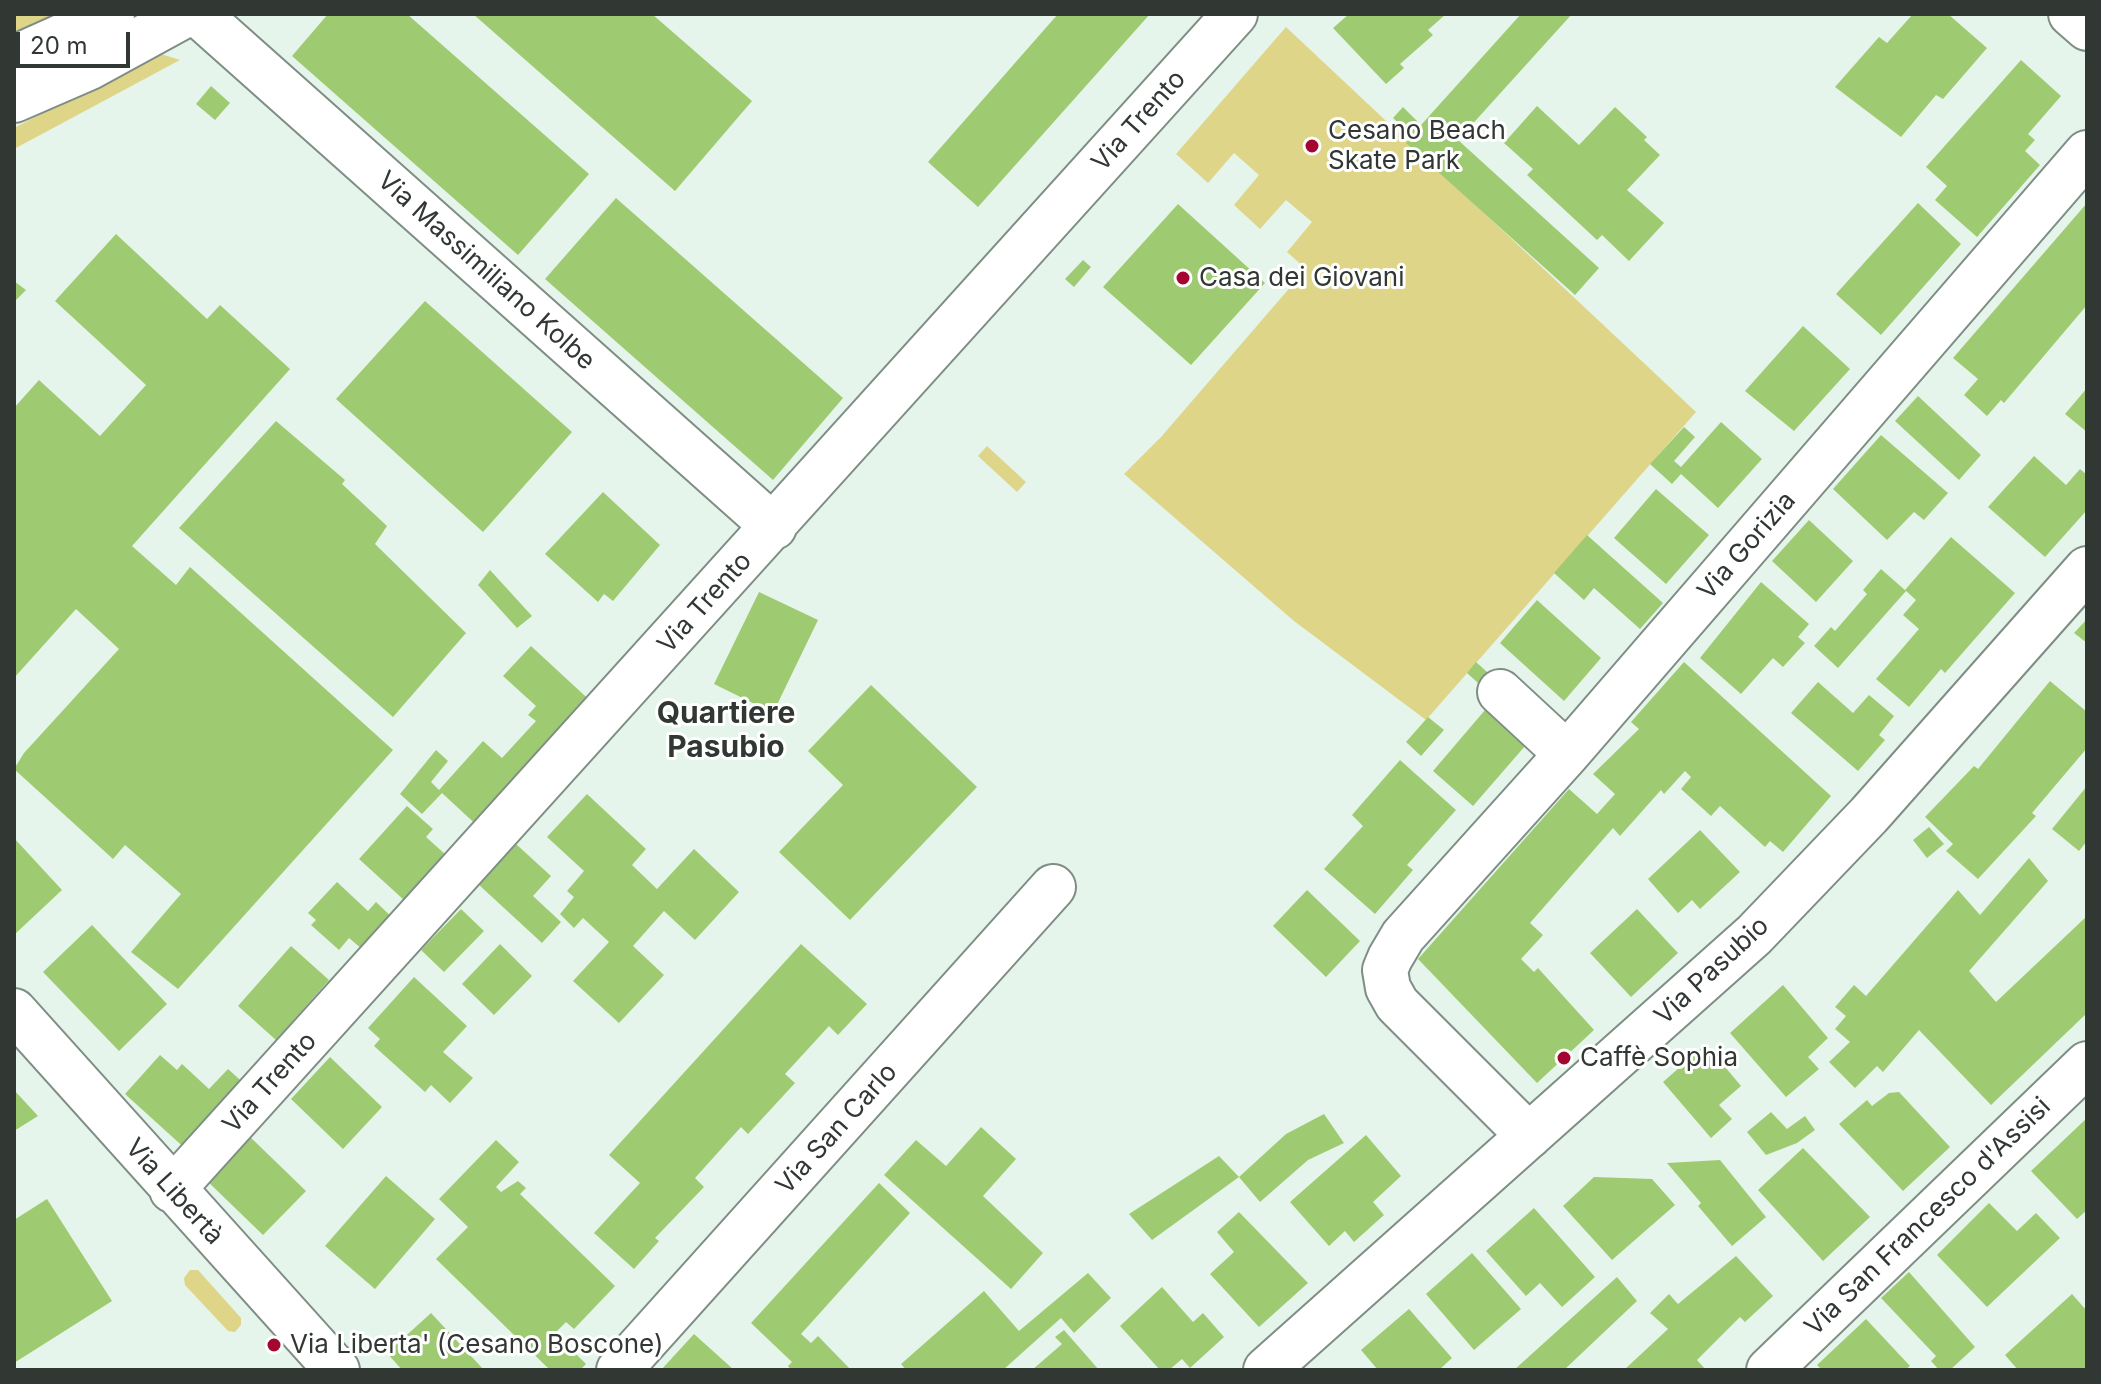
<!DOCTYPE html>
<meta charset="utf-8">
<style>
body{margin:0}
#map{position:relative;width:2101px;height:1384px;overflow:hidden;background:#e5f5eb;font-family:Inter,sans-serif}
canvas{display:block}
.frame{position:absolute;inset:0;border:16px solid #313733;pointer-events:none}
.scale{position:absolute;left:16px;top:32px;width:114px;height:36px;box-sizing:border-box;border:4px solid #313733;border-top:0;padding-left:10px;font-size:24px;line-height:28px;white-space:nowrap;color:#313733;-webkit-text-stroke:6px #fff;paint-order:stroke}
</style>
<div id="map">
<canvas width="2101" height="1384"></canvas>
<div class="frame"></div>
<div class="scale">20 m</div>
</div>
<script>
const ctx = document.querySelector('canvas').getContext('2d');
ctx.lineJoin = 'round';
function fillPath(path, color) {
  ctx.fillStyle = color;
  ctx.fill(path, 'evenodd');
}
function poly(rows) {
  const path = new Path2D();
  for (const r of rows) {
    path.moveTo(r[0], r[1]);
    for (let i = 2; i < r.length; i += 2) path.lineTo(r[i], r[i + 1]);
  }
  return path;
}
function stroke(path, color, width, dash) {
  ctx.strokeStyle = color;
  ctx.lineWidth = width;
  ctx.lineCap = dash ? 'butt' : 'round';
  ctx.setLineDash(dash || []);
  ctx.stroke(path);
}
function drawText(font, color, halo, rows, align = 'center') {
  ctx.font = font + ' Inter,sans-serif';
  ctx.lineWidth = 6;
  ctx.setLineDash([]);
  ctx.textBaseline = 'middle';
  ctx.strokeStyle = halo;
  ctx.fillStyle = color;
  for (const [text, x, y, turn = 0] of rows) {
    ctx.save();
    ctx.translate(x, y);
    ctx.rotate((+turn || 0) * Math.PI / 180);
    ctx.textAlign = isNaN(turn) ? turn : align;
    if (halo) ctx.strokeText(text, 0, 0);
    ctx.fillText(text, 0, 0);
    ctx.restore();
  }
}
fillPath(poly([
 [14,14,72,14,14,38],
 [1286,27,1696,412,1426,720,1294,621,1124,474,1161,437,1306,269,1287,252,1312,222,1286,200,1260,229,1234,205,1259,175,1234,153,1208,183,1176,154],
 [158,53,180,60,14,149,14,128],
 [987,446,1026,482,1017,492,978,456],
 [190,1270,198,1270,241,1318,241,1325,235,1332,228,1331,185,1285,184,1278]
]), '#ded589');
fillPath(poly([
 [328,14,407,14,589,174,518,255,292,56],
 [473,14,652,14,752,101,675,191],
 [1058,14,1150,14,978,207,928,162],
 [1349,14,1446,14,1428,30,1433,35,1400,64,1404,68,1386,84,1333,28],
 [1521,14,1572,14,1458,140,1599,268,1575,295,1406,143,1412,136,1393,118,1403,107,1421,125],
 [1913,14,1948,14,1987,48,1943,99,1936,95,1901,137,1835,87,1879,37,1887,43],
 [2021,60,2061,96,2028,134,2035,140,2025,151,2040,165,1977,237,1935,200,1947,186,1926,167],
 [211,86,230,103,215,120,196,104],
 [1537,106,1579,145,1615,107,1647,137,1644,140,1660,155,1627,190,1664,223,1629,261,1602,235,1597,240,1527,175,1533,169,1504,143],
 [616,198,843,398,773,480,545,279],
 [1918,203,1961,244,1881,335,1836,294],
 [2087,203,2087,305,2004,403,2001,400,1987,416,1964,395,1978,379,1953,358],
 [1178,204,1265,283,1191,365,1103,287],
 [116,234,207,319,220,305,290,369,132,546,176,585,190,567,393,750,178,989,131,952,181,894,125,845,113,859,14,769,24,753,119,649,76,609,14,678,14,408,39,380,100,436,146,385,55,301],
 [1083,260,1091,267,1074,287,1065,279],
 [14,281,26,290,14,302],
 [425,301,572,432,483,532,336,399],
 [1803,326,1850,369,1794,431,1745,391],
 [2087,388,2087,432,2065,414],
 [1918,396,1981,455,1959,480,1895,421],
 [276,421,345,480,342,484,387,526,375,544,466,633,393,717,179,528],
 [1721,422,1762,459,1718,508,1681,474,1672,484,1650,464,1684,427,1695,437,1674,461,1681,467],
 [1881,435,1948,493,1924,520,1914,512,1887,540,1833,489],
 [2034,456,2066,485,2080,469,2087,475,2087,510,2045,557,1988,507],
 [1656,489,1709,535,1666,584,1614,538],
 [603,492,660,545,613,601,604,594,598,602,545,554],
 [1809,520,1853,561,1816,602,1772,561],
 [1587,535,1663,603,1640,629,1594,588,1584,600,1554,573],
 [1951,537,2015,593,1945,673,1941,669,1909,707,1876,679,1919,629,1903,615,1916,600,1905,590],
 [1881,569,1906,591,1838,668,1814,646,1831,627,1835,631,1867,594,1863,590],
 [490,570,532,616,517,628,478,585],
 [1761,582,1809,624,1798,637,1805,643,1783,667,1773,658,1741,694,1700,658],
 [759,592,818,620,773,713,714,684],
 [1537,600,1601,658,1564,701,1500,643],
 [2087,619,2087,643,2074,633],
 [531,646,597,707,483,831,442,793,422,814,400,794,436,750,448,761,431,782,439,790,483,741,502,758,536,721,528,715,536,706,503,676],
 [1476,662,1497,681,1488,692,1467,673],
 [1684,662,1831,796,1783,852,1770,841,1765,847,1720,806,1711,816,1681,789,1691,777,1685,771,1664,794,1661,790,1620,836,1613,828,1530,923,1543,935,1521,959,1534,972,1538,968,1594,1030,1537,1083,1418,959,1569,789,1597,814,1615,794,1593,774,1639,729,1631,722],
 [2050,681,2087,712,2087,748,2032,813,2036,816,1978,879,1946,851,1953,844,1925,817,1974,766,1978,769],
 [1818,682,1853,713,1869,695,1894,716,1879,735,1885,740,1858,771,1791,713],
 [871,685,977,787,850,920,779,852,843,785,808,751],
 [1491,703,1532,738,1473,806,1433,771],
 [1428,717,1444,730,1421,756,1406,742],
 [1400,760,1456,810,1407,865,1413,870,1375,914,1324,869,1363,826,1352,815],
 [2087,786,2087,841,2079,851,2052,829],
 [587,794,646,849,632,865,657,889,694,849,739,892,695,940,664,911,633,946,664,975,619,1023,573,981,609,942,583,918,574,928,560,914,574,897,567,891,584,871,547,837],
 [407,806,433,829,426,837,446,855,404,900,359,859],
 [1929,827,1944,844,1927,858,1913,840],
 [1700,830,1740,872,1700,909,1692,900,1678,913,1648,879],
 [14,838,62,890,14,935],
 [516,844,551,876,533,896,561,922,542,943,478,884],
 [2029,858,2048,881,1969,971,1996,1002,2087,916,2087,1013,1991,1105,1919,1030,1883,1072,1877,1066,1855,1088,1829,1062,1850,1042,1835,1029,1846,1016,1835,1007,1854,985,1866,996,1958,890,1980,915],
 [337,882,368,911,376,902,398,923,369,955,349,938,339,950,311,925,316,920,308,913],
 [1307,890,1360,941,1326,977,1273,926],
 [461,909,484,931,444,972,421,950],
 [1637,909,1678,953,1631,997,1590,953],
 [92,925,167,1004,119,1051,43,972],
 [500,944,532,976,494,1015,462,984],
 [801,944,867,1004,838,1035,829,1026,785,1074,795,1083,748,1134,741,1127,695,1178,704,1187,655,1238,659,1241,634,1269,594,1233,640,1183,609,1155],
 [291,946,329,980,276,1040,238,1006],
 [414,977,467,1026,443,1052,473,1078,450,1103,431,1085,425,1092,374,1046,380,1039,368,1028],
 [1783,985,1828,1038,1808,1057,1819,1069,1786,1097,1730,1033],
 [1706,1044,1741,1086,1719,1105,1732,1119,1711,1138,1663,1082],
 [160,1055,177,1070,182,1064,209,1089,228,1069,248,1087,189,1152,125,1094],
 [330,1057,382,1107,343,1149,291,1099],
 [14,1090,38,1116,14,1131],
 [1899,1092,1950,1147,1903,1191,1839,1124,1867,1100,1872,1106,1889,1093],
 [1771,1112,1787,1129,1805,1116,1815,1130,1797,1143,1766,1155,1747,1132],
 [1324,1114,1344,1143,1308,1160,1260,1202,1239,1177,1286,1134],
 [2087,1118,2087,1210,2077,1219,2031,1171],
 [981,1127,1016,1159,983,1196,1043,1253,1011,1289,884,1175,916,1140,946,1166],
 [245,1132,306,1191,263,1235,203,1177],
 [1366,1135,1401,1176,1373,1202,1384,1215,1354,1242,1345,1231,1329,1246,1290,1202],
 [496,1140,519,1162,496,1187,501,1192,518,1181,526,1188,520,1194,615,1286,574,1329,566,1322,555,1333,586,1364,580,1370,550,1370,436,1259,468,1227,439,1199],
 [1803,1148,1870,1217,1823,1261,1758,1190],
 [1219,1156,1239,1177,1152,1240,1129,1214],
 [1720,1160,1766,1217,1732,1246,1698,1206,1701,1203,1667,1163],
 [386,1176,435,1219,375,1289,325,1246],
 [1594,1177,1652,1179,1675,1205,1612,1260,1563,1206],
 [879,1183,910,1213,801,1334,811,1343,818,1336,851,1370,791,1370,788,1366,792,1362,751,1323],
 [47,1199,112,1301,14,1363,14,1220],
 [1989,1203,2017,1231,2036,1213,2060,1238,1987,1307,1937,1255],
 [1534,1208,1595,1277,1562,1307,1540,1283,1526,1296,1486,1251],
 [1239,1212,1308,1283,1259,1327,1210,1274,1234,1252,1217,1232],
 [1472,1253,1521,1309,1474,1350,1426,1294],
 [1736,1256,1773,1296,1745,1322,1740,1317,1697,1360,1706,1370,1624,1370,1668,1329,1650,1313,1669,1294,1678,1304],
 [1909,1272,1975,1347,1950,1370,1939,1370,1931,1361,1936,1356,1881,1298],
 [1088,1273,1111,1298,1074,1333,1061,1318,1003,1370,906,1370,901,1364,984,1291,1019,1331],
 [1617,1277,1637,1301,1564,1370,1514,1370],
 [1162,1287,1193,1322,1203,1313,1224,1337,1190,1368,1182,1359,1169,1370,1160,1370,1120,1326],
 [2072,1294,2087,1311,2087,1370,2018,1370,2005,1355],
 [1409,1309,1452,1358,1439,1370,1378,1370,1361,1350],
 [431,1313,484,1370,402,1370,387,1353],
 [1866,1319,1910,1366,1905,1370,1822,1370,1817,1365],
 [1064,1330,1099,1370,1032,1370,1062,1344,1055,1337],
 [694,1334,734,1370,661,1370]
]), '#9ecb71');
const minor = poly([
 [198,14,774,527],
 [2071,14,2087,28],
 [14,58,112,14],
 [14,100,90,67,187,14],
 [1500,692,1567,754],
 [14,1011,337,1370],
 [1529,1136,1397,1004,1388,988,1385,970,1390,958,1403,936,1567,754,2087,153],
 [172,1190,1235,14],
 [619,1370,1053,887],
 [1266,1370,1754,935,1869,815,2087,569],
 [1769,1370,2087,1064]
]);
stroke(minor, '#7f8e85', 48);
stroke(minor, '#fff', 44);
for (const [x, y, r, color] of [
 [1312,146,8,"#a40630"],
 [1183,278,8,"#a40630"],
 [1564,1058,8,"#a40630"],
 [274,1345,8,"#a40630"]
]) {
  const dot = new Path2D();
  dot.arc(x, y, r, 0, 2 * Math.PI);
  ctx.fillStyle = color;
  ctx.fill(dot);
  stroke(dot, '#fff', 3);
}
drawText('26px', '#313733', '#fff', [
 ["Via Trento",1139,121,-48],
 ["Via Massimiliano Kolbe",486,271,42],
 ["Via Gorizia",1747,546,-49],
 ["Via Trento",705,603,-48],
 ["Via Pasubio",1712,971,-43],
 ["Via Trento",270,1083,-48],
 ["Via San Carlo",837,1129,-48],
 ["Via Libertà",174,1192,48],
 ["Via San Francesco d'Assisi",1928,1217,-44]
]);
drawText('26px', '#313733', '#fff', [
 ["Cesano Beach",1328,131],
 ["Skate Park",1328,161],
 ["Casa dei Giovani",1199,278],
 ["Caffè Sophia",1580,1058],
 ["Via Liberta' (Cesano Boscone)",290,1345]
], 'left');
drawText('bold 30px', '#313733', '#fff', [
 ["Quartiere",726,714],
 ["Pasubio",726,748]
]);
</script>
